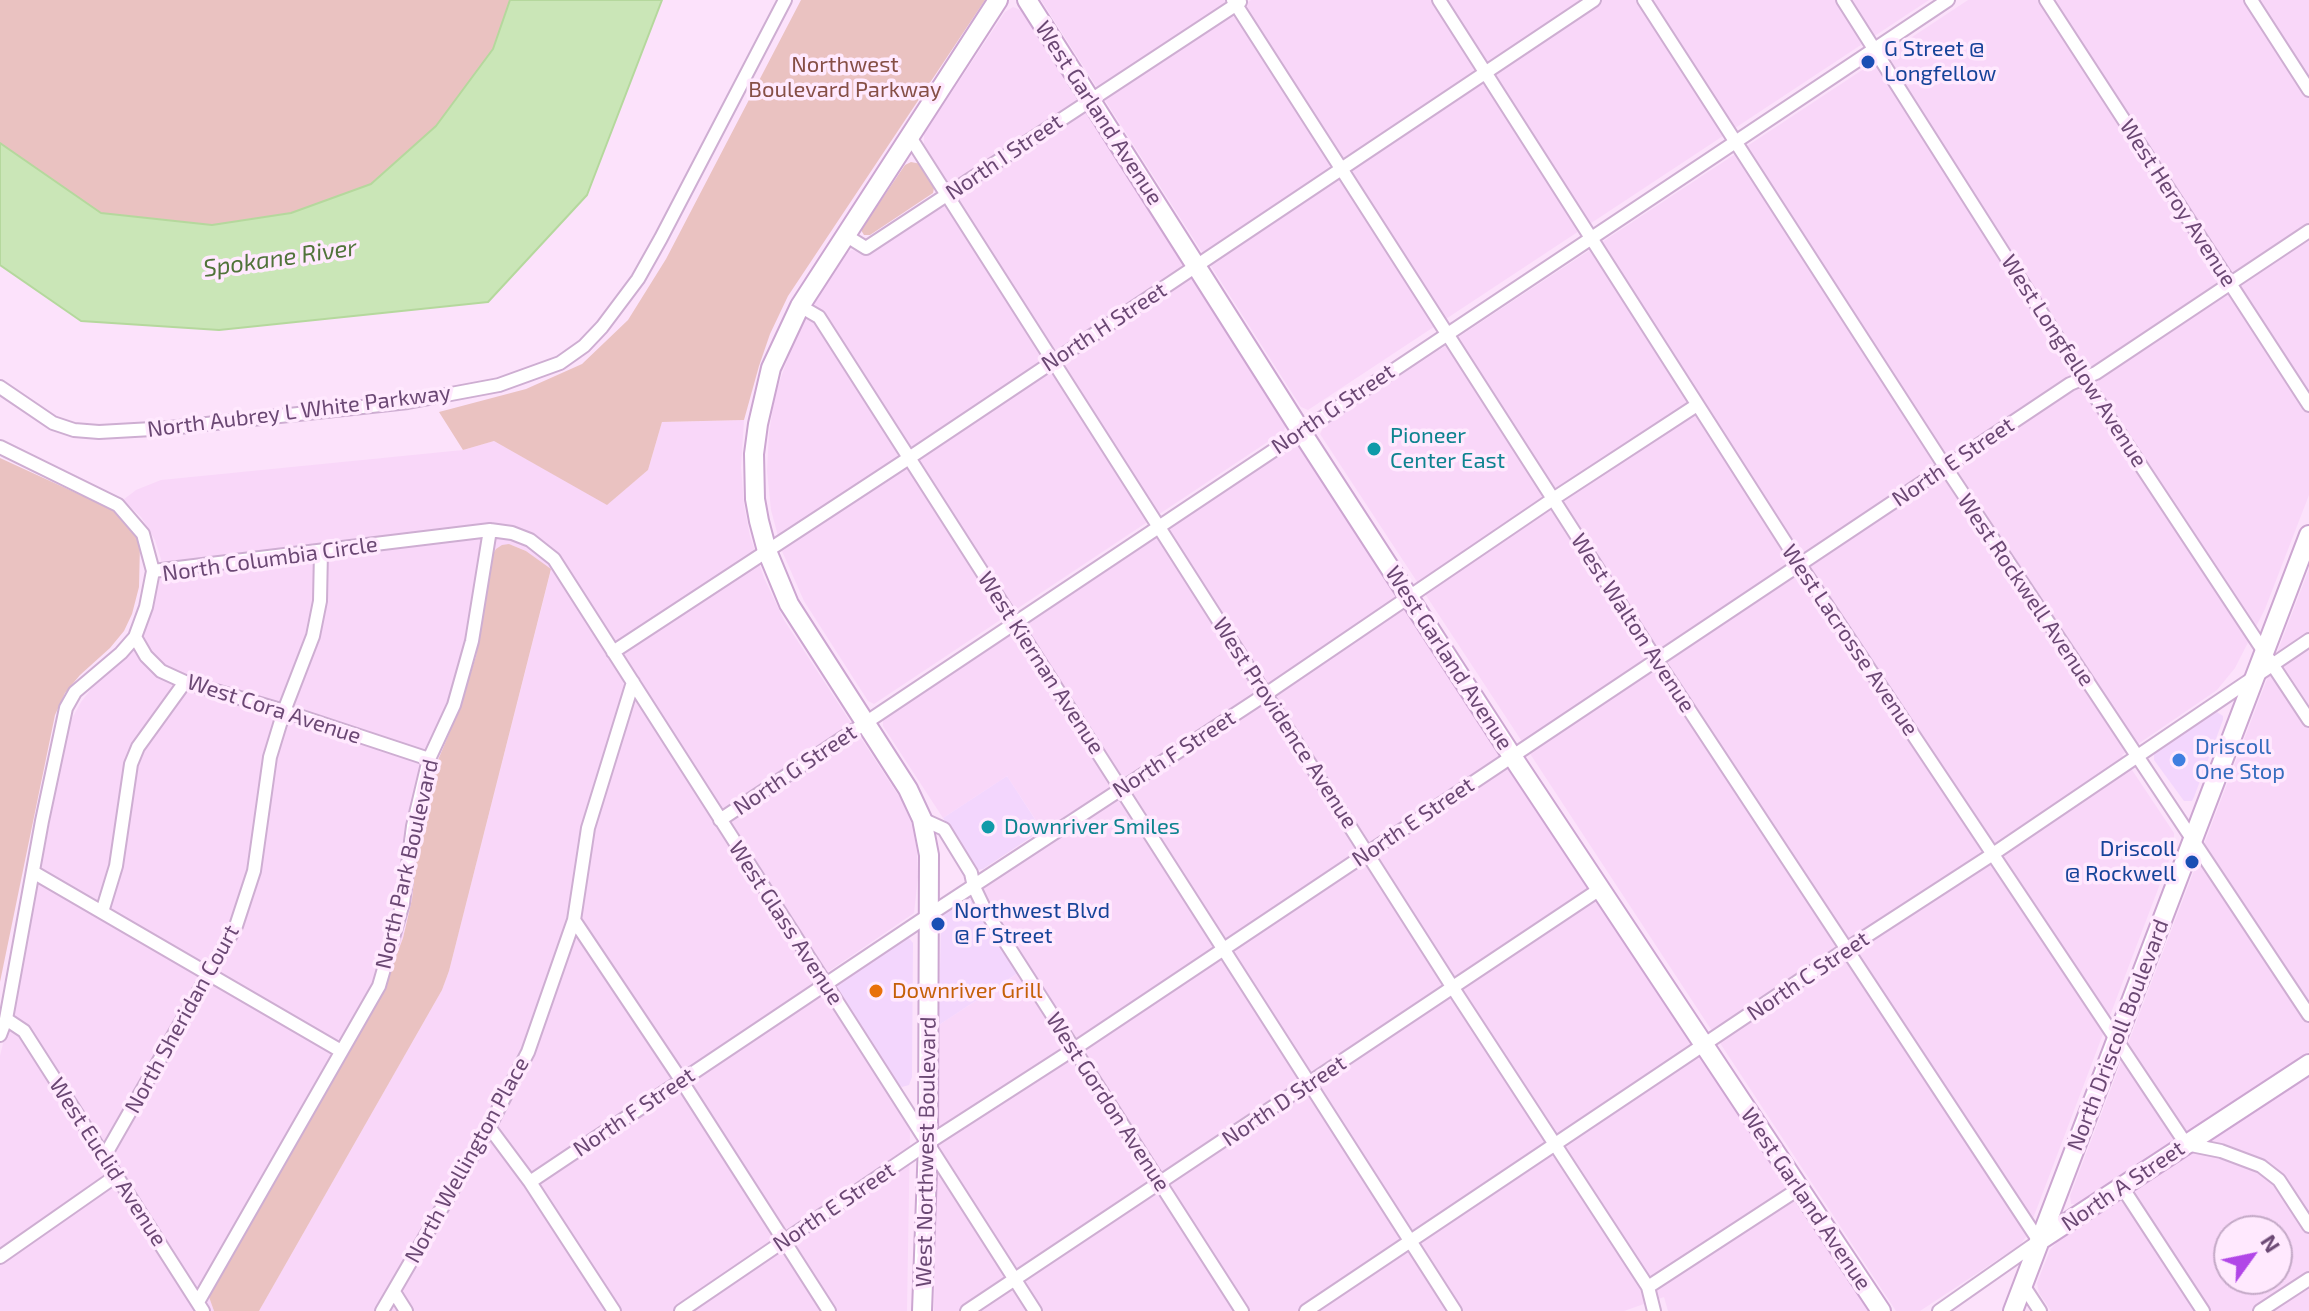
<!DOCTYPE html>
<style>
body{margin:0}
#map{position:relative;width:2309px;height:1311px;overflow:hidden;background:#fce2fb;font-family:"Exo 2",sans-serif}
canvas{display:block}
.north{position:absolute;left:2213px;top:1215px;width:80px;height:80px;box-sizing:border-box;background:#ffe9fe;border:2px solid #c4a9c7;border-radius:50%;rotate:57deg;font-size:22px;font-weight:700;line-height:32px;text-align:center;color:#6b4874}
.north::after{content:'';display:block;margin:auto;width:28px;height:36px;background:#b146e7;clip-path:polygon(50% 0,100% 100%,50% 72%,0 100%)}
</style>
<div id="map">
<canvas width="2309" height="1311"></canvas>
<div class="north">N</div>
</div>
<script>
const ctx = document.querySelector('canvas').getContext('2d');
ctx.lineJoin = 'round';
function fillPath(path, color) {
  ctx.fillStyle = color;
  ctx.fill(path, 'evenodd');
}
function poly(rows) {
  const path = new Path2D();
  for (const r of rows) {
    path.moveTo(r[0], r[1]);
    for (let i = 2; i < r.length; i += 2) path.lineTo(r[i], r[i + 1]);
  }
  return path;
}
function stroke(path, color, width, dash) {
  ctx.strokeStyle = color;
  ctx.lineWidth = width;
  ctx.lineCap = dash ? 'butt' : 'round';
  ctx.setLineDash(dash || []);
  ctx.stroke(path);
}
function drawText(font, color, halo, rows, align = 'center') {
  ctx.font = font + ' "Exo 2",sans-serif';
  ctx.lineWidth = 7;
  ctx.setLineDash([]);
  ctx.textBaseline = 'middle';
  ctx.strokeStyle = halo;
  ctx.fillStyle = color;
  for (const [text, x, y, turn = 0] of rows) {
    ctx.save();
    ctx.translate(x, y);
    ctx.rotate((+turn || 0) * Math.PI / 180);
    ctx.textAlign = isNaN(turn) ? turn : align;
    if (halo) ctx.strokeText(text, 0, 0);
    ctx.fillText(text, 0, 0);
    ctx.restore();
  }
}
fillPath(poly([
 [1041,0,1224,0,1232,12,1251,0,1929,0,1308,410,1301,407],
 [1968,0,2309,0,2309,495,2265,609,2235,668,2217,690,2122,755,2174,833,2174,847,2026,1237,2020,1245,1920,1311,1896,1311,1320,434,1324,426],
 [1013,7,1023,11,1286,425,1284,431,874,704,868,701,804,601,782,551,771,510,767,471,769,433,775,395,796,334,818,293,846,253,852,250,868,254,872,252,956,196,924,145,924,134,1005,12],
 [744,420,741,467,744,505,750,536,764,578,784,620,902,801,913,827,917,851,918,877,914,913,816,980,910,1130,907,1311,259,1311,442,990,449,971,551,570,526,551,509,544,491,557,476,656,459,710,435,767,419,834,412,899,403,938,384,988,211,1291,209,1297,214,1311,0,1311,0,1056,20,974,69,724,81,702,95,684,125,657,148,620,161,559,155,540,141,517,123,500,136,490,161,480,463,450,494,441,607,504,648,470,662,422],
 [1294,444,1302,447,1871,1311,1668,1311,1664,1297,1624,1311,934,1311,939,1025,1029,966,984,896,983,888,984,885,1049,840,1007,776,943,818,883,726,883,719],
 [2309,569,2309,1052,2077,1204,2071,1204,2070,1196],
 [2309,1074,2309,1311,2051,1311,2039,1293,2037,1283,2050,1250,2062,1236],
 [2229,1231,2277,1231,2277,1279,2229,1279]
]), '#f9d7f9');
fillPath(poly([
 [2217,712,2223,716,2223,720,2194,797,2192,801,2184,801,2154,760,2154,753,2211,713],
 [1007,776,1042,830,983,869,978,870,943,818],
 [967,898,973,901,1018,973,939,1025,941,917,942,914],
 [904,938,909,938,913,943,912,1077,909,1085,902,1087,898,1085,837,987,839,982]
]), '#f3d6fd');
fillPath(poly([
 [0,0,510,0,493,49,436,126,371,184,291,213,213,225,101,213,0,143],
 [801,0,985,0,788,296,770,334,759,366,744,420,662,422,648,470,607,505,494,441,463,450,439,412,526,389,582,364,628,320,666,259],
 [911,162,921,164,934,188,933,193,870,235,864,235,861,230,905,165],
 [0,458,109,508,125,519,140,544,139,587,132,614,124,631,110,648,80,675,65,693,55,715,0,982],
 [509,544,526,551,551,569,449,971,442,990,259,1311,214,1311,209,1297,211,1291,384,988,403,938,412,899,419,834,435,767,459,710,476,656,491,557,496,549,502,545]
]), '#eac2c1');
const water = poly([
 [510,0,662,0,587,195,488,302,219,330,81,321,0,265,0,143,101,213,212,225,291,213,371,184,436,126,493,49,510,0]
]);
fillPath(water, '#cae6b7');
stroke(water, '#b5d89d', 2);
const street = poly([
 [1233,0,1657,661,2039,1241,1939,1311],
 [1439,0,1800,565,2186,1144,2221,1151,2261,1166,2279,1180,2309,1226],
 [1644,0,1946,468,2309,1015],
 [1843,0,2083,378,2309,720],
 [2046,0,2309,405],
 [2251,0,2309,90],
 [910,137,1453,988,1648,1287,1654,1311],
 [845,235,866,248,1240,2],
 [800,306,819,317,1455,1311],
 [0,387,53,423,74,430,99,432,170,428,408,402,499,385,560,363,584,346,602,327,638,279,661,238,785,0],
 [0,447,118,505,143,534,153,571,146,607,135,637,121,653,75,692,66,708,42,821,6,1019,0,1035],
 [153,571,490,530,512,533,530,540,554,559,1035,1311],
 [135,637,146,656,161,671,185,682,284,711,429,759],
 [613,652,909,458,1594,0],
 [922,819,944,829,971,873,974,887,985,910,1242,1311],
 [720,820,1948,0],
 [33,872,341,1051],
 [102,912,116,866,131,764,138,747,185,682],
 [574,920,681,1080,829,1311],
 [6,1019,24,1031,203,1311],
 [489,1127,530,1182,614,1311],
 [104,1157,236,926,254,871,270,757,284,711,313,636,320,601,321,551],
 [530,1182,929,915,1266,694,1553,499,1697,405],
 [2122,1187,2203,1311],
 [0,1257,116,1176],
 [2023,1285,2040,1311],
 [1648,1287,1800,1188],
 [394,1292,406,1311],
 [198,1302,379,986,403,903,413,826,429,759,454,705,472,641,490,530],
 [382,1311,489,1127,528,1052,574,920,588,828,633,682],
 [681,1311,928,1143,1074,1049,2070,384,2096,373,2309,231],
 [967,1311,1600,889],
 [1306,1311,1848,948,1993,854,2309,640],
 [2260,1311,2309,1279]
]);
const secondary = poly([
 [1027,0,1301,431,1512,756,1881,1311],
 [2039,1241,2309,1064],
 [922,1311,928,1143,929,855,922,819,908,789,789,604,767,551,759,521,755,499,754,454,758,424,771,368,800,306,998,0],
 [2013,1311,2309,535]
]);
stroke(street, '#ceaed2', 16);
stroke(secondary, '#cca6d1', 22);
stroke(street, '#fff', 12);
stroke(secondary, '#fff', 18);
for (const [x, y, r, color] of [
 [1868,62,8,"#1a4fb4"],
 [1374,449,8,"#0f9aa8"],
 [2179,760,8,"#3f7fe0"],
 [988,827,8,"#0f9aa8"],
 [2192,862,8,"#1a4fb4"],
 [938,924,8,"#1a4fb4"],
 [876,991,8,"#e8710a"]
]) {
  const dot = new Path2D();
  dot.arc(x, y, r, 0, 2 * Math.PI);
  ctx.fillStyle = color;
  ctx.fill(dot);
  stroke(dot, '#ffe9fe', 3);
}
drawText('22px', '#164399', '#ffe9fe', [
 ["G Street @",1884,49],
 ["Longfellow",1884,74],
 ["Driscoll",2176,849,"right"],
 ["@ Rockwell",2176,874,"right"],
 ["Northwest Blvd",954,911],
 ["@ F Street",954,936]
], 'left');
drawText('22px', '#864f46', '#ffe9fe', [
 ["Northwest",845,65],
 ["Boulevard Parkway",845,90]
]);
drawText('22px', '#6b4874', '#ffe9fe', [
 ["West Garland Avenue",1099,113,57],
 ["North I Street",1004,157,-34],
 ["West Heroy Avenue",2178,203,57],
 ["North H Street",1104,327,-33],
 ["West Longfellow Avenue",2074,361,57],
 ["North G Street",1333,409,-34],
 ["North Aubrey L White Parkway",299,411,-7],
 ["North E Street",1953,462,-34],
 ["North Columbia Circle",270,559,-8],
 ["West Rockwell Avenue",2026,590,56],
 ["West Walton Avenue",1633,623,57],
 ["West Lacrosse Avenue",1850,640,56],
 ["West Garland Avenue",1449,658,57],
 ["West Kiernan Avenue",1041,663,57],
 ["West Cora Avenue",274,709,18],
 ["West Providence Avenue",1285,723,57],
 ["North F Street",1174,754,-33],
 ["North G Street",795,770,-34],
 ["North E Street",1413,822,-34],
 ["North Park Boulevard",407,864,-77],
 ["West Glass Avenue",786,923,57],
 ["North C Street",1808,976,-34],
 ["North Sheridan Court",182,1019,-61],
 ["North Driscoll Boulevard",2118,1035,-69],
 ["North D Street",1284,1101,-34],
 ["West Gordon Avenue",1108,1102,57],
 ["North F Street",634,1112,-34],
 ["West Northwest Boulevard",926,1152,-89],
 ["North Wellington Place",467,1160,-61],
 ["West Euclid Avenue",108,1162,57],
 ["North A Street",2123,1186,-34],
 ["West Garland Avenue",1806,1199,56],
 ["North E Street",834,1207,-34]
]);
drawText('22px', '#0d838f', '#ffe9fe', [
 ["Pioneer",1390,436],
 ["Center East",1390,461],
 ["Downriver Smiles",1004,827]
], 'left');
drawText('22px', '#366cbe', '#ffe9fe', [
 ["Driscoll",2195,747],
 ["One Stop",2195,772]
], 'left');
drawText('22px', '#c56008', '#ffe9fe', [
 ["Downriver Grill",892,991]
], 'left');
drawText('italic 24px', '#50733a', '#ffe9fe', [
 ["Spokane River",280,258,-8]
]);
</script>
